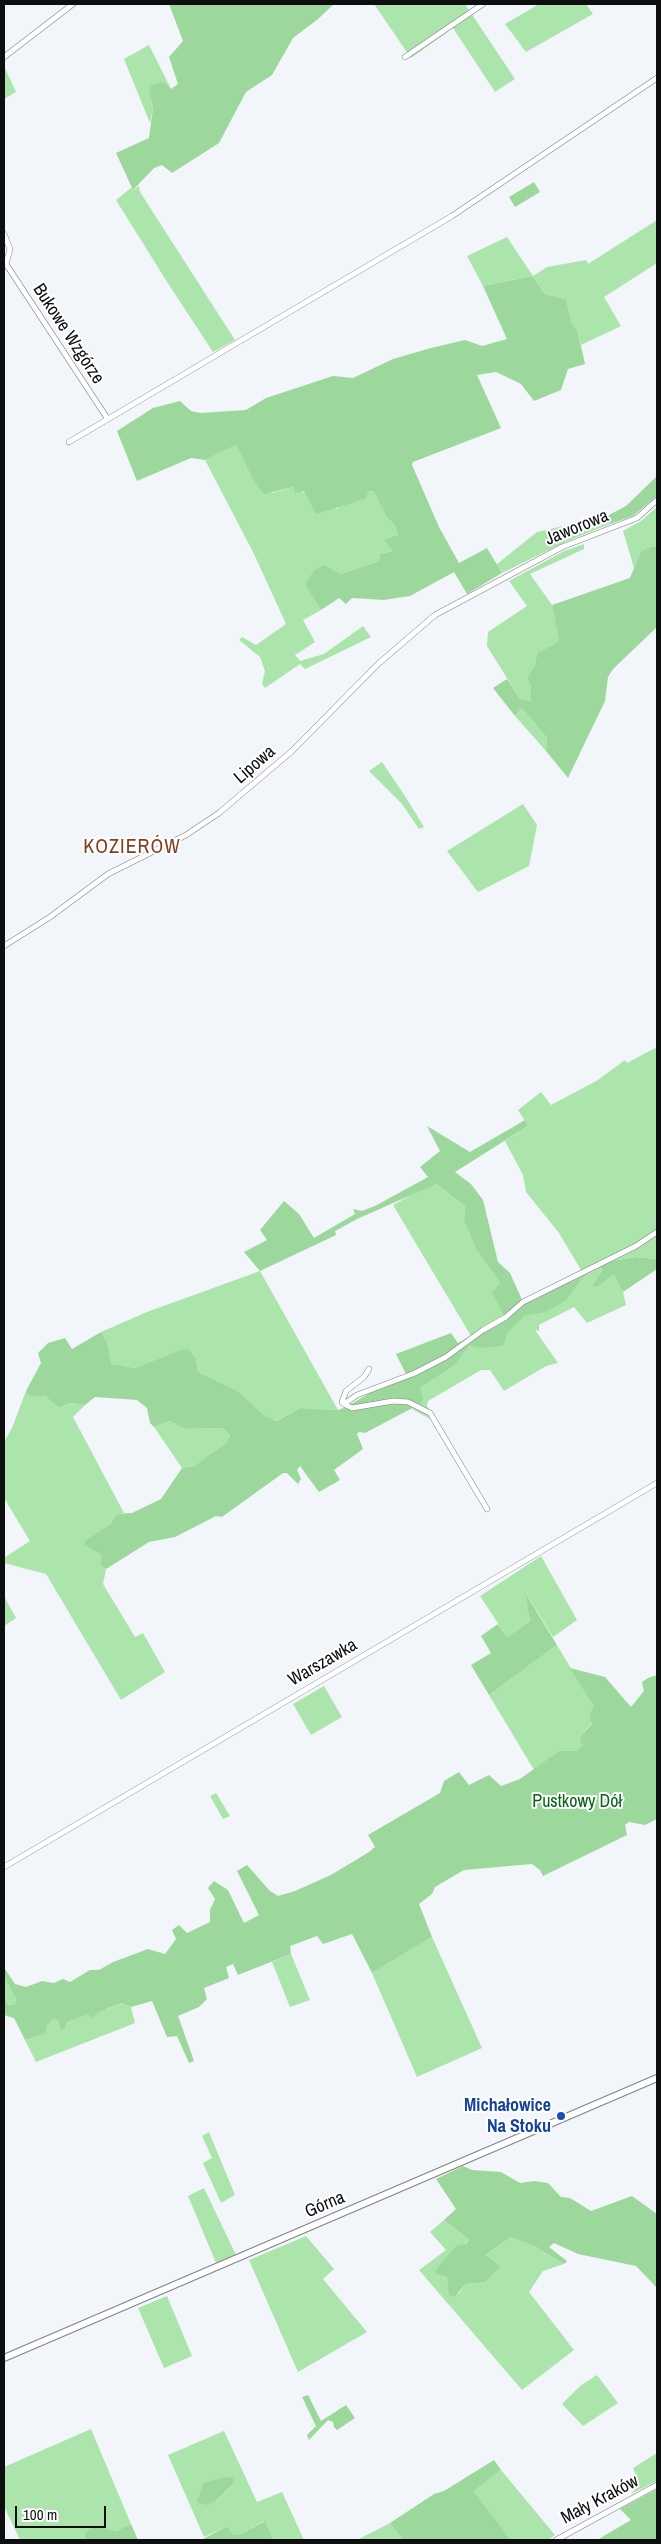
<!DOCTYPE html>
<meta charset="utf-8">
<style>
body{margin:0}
#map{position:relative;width:661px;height:2544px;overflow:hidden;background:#f2f5f9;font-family:"Archivo Narrow",sans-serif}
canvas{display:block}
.frame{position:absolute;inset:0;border:5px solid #0d0e10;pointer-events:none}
.scale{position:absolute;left:15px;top:2506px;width:91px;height:22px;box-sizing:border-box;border:2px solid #0d0e10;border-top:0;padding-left:6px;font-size:15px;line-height:18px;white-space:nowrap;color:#0d0e10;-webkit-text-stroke:4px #fff;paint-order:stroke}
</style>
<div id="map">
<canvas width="661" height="2544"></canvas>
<div class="frame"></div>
<div class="scale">100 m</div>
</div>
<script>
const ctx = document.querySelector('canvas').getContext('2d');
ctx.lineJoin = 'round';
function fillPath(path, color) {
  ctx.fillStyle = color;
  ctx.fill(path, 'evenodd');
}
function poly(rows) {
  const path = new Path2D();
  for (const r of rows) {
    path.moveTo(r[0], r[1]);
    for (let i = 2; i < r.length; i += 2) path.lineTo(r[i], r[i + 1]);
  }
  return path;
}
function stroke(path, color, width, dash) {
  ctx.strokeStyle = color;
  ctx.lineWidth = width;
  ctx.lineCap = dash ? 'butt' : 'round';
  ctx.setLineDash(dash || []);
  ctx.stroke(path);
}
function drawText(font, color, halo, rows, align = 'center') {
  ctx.font = font + ' "Archivo Narrow",sans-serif';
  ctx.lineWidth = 4;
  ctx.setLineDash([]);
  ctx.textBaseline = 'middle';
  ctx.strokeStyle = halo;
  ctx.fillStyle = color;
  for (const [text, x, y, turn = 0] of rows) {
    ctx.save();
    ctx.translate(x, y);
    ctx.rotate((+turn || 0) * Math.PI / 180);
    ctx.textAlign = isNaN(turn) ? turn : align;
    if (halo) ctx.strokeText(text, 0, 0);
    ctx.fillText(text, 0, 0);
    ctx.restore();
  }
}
fillPath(poly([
 [374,4,465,4,515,79,495,92,453,28,411,58],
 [539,4,586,4,593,14,526,52,505,24],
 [149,45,171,89,149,92,153,108,150,123,124,59],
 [4,66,16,92,4,99],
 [139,186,140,192,235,340,213,352,169,285,116,200,132,187,133,190],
 [657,220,657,263,604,297,621,326,581,345,577,329,572,324,566,299,545,294,532,276,483,286,467,256,507,237,533,276,547,267,586,260,588,264],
 [236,445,252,478,272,493,294,487,336,509,343,504,364,499,369,491,375,491,387,518,394,524,398,535,394,551,380,554,379,561,341,574,325,565,305,585,321,610,303,620,315,642,295,655,300,661,324,654,363,626,371,637,305,669,300,664,265,688,262,684,265,671,260,657,239,640,242,637,256,645,286,624,254,554,205,460],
 [657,507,657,547,653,546,641,551,634,568,623,531,641,521],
 [607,516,610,524,565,542,502,573,497,564,537,532],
 [584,544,584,549,530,574,552,605,560,639,558,642,537,653,535,665,527,678,531,687,531,701,520,699,487,646,488,632,527,606,509,581,564,551],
 [522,708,547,738,546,751,515,716],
 [382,762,405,796,424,827,419,829,402,804,369,771],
 [523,804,537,825,529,866,478,892,447,851],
 [657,1047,657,1259,635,1257,600,1263,602,1271,594,1285,596,1288,614,1273,623,1292,626,1305,587,1323,574,1307,539,1325,539,1331,535,1330,558,1363,546,1366,504,1391,490,1370,481,1370,428,1401,427,1406,450,1443,430,1419,412,1409,420,1404,420,1388,455,1365,469,1344,479,1348,507,1334,525,1316,544,1313,567,1296,590,1268,581,1270,559,1233,526,1192,523,1175,505,1141,528,1126,518,1110,541,1092,551,1105,598,1080,625,1060,627,1063],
 [436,1184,465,1206,464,1221,476,1249,500,1283,504,1316,471,1336,393,1205,420,1190],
 [260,1271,338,1410,300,1408,275,1421,265,1416,238,1391,198,1372,196,1359,182,1349,135,1368,110,1364,107,1342,101,1332,147,1312],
 [26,1391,29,1396,45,1396,59,1408,69,1403,85,1405,73,1417,124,1513,117,1514,110,1524,86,1540,101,1554,101,1566,106,1569,103,1584,135,1637,143,1633,165,1672,121,1700,46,1574,4,1563,4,1558,30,1541,4,1498,4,1442,12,1428],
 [169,1421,185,1429,223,1428,230,1435,227,1442,194,1466,182,1468,154,1427],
 [541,1556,577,1620,553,1637,526,1593,530,1621,507,1637,480,1596],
 [4,1596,16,1618,4,1626],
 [557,1645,594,1707,592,1723,579,1738,582,1746,576,1751,559,1751,534,1770,489,1695],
 [324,1686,342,1717,311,1735,293,1704],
 [216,1793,230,1816,223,1819,210,1796],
 [432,1937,482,2048,417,2077,372,1973],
 [291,1954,310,2000,290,2007,272,1962],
 [4,1977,16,1999,15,2004,9,2005,4,1999],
 [123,2003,131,2007,135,2023,36,2062,25,2040,46,2034,46,2027,53,2019,58,2020,60,2029,67,2022,88,2015,92,2017,99,2012],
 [209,2132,235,2195,221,2203,203,2163,212,2158,202,2136],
 [204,2188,236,2255,216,2263,188,2196],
 [444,2220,469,2240,438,2275,447,2277,458,2294,466,2284,486,2282,501,2266,485,2255,511,2237,536,2247,564,2264,543,2271,529,2292,574,2350,522,2390,419,2270,446,2250,430,2232],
 [306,2236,334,2269,323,2279,367,2332,298,2372,249,2260],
 [167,2296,192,2356,164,2368,138,2308],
 [597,2375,618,2403,583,2426,562,2404,580,2386],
 [91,2429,131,2524,116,2531,97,2526,85,2538,88,2540,20,2540,4,2506,4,2467],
 [224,2431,257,2502,282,2492,304,2540,273,2540,264,2521,239,2535,234,2535,227,2526,204,2537,168,2455],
 [657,2453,657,2481,631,2494,639,2484,633,2468],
 [501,2470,555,2535,548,2540,511,2540,472,2491],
 [390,2523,403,2540,357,2540]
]), '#ace5ac');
fillPath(poly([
 [169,4,334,4,318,19,293,38,272,75,246,92,219,143,172,173,162,165,154,168,133,190,116,153,149,138,153,108,149,92,151,86,163,82,171,89,178,84,169,57,183,41],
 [534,182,540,192,515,207,509,197],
 [532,276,545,294,566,299,572,324,577,329,585,364,568,369,561,390,534,401,521,384,496,372,477,375,501,428,413,462,412,465,439,527,459,563,487,548,502,573,467,594,454,572,410,596,384,600,352,598,346,604,339,598,321,610,305,585,314,570,325,565,341,574,379,561,380,554,393,551,384,540,398,535,394,524,387,518,374,491,369,491,365,499,316,514,304,491,295,493,294,487,264,494,252,478,236,445,205,460,191,458,137,481,117,431,153,408,180,401,191,411,200,413,246,410,266,398,333,376,353,378,393,359,431,348,465,340,482,346,507,339,483,286],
 [657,476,657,496,633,516,610,524,607,516,626,506],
 [653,546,657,547,657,627,613,669,608,677,605,701,568,778,546,751,547,738,522,708,515,716,493,688,507,679,520,699,531,701,531,687,527,678,535,665,537,653,558,642,559,639,552,605,630,578,641,551],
 [525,1120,528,1126,455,1172,471,1184,483,1200,498,1262,510,1273,523,1302,581,1270,591,1267,565,1301,544,1313,525,1316,507,1334,503,1346,479,1348,469,1345,455,1365,420,1388,423,1399,420,1404,365,1433,359,1432,357,1434,363,1449,334,1470,340,1480,319,1492,300,1466,297,1470,301,1479,298,1484,287,1473,283,1473,222,1517,216,1516,175,1537,149,1542,106,1569,101,1566,101,1554,84,1545,86,1540,110,1524,117,1514,132,1513,161,1499,182,1468,194,1466,227,1442,230,1435,223,1428,185,1429,169,1421,154,1427,150,1423,147,1408,137,1400,95,1397,85,1405,69,1403,59,1408,45,1396,29,1396,26,1391,41,1363,38,1353,48,1343,65,1338,72,1349,101,1332,107,1342,111,1364,135,1368,182,1349,189,1350,196,1359,198,1372,238,1391,265,1416,276,1421,300,1408,338,1410,346,1407,378,1388,407,1376,396,1354,451,1333,458,1343,504,1316,492,1293,500,1283,476,1249,464,1221,465,1206,436,1184,357,1219,335,1231,336,1235,260,1271,244,1252,267,1240,260,1230,284,1201,299,1214,314,1238,355,1214,353,1209,362,1211,375,1206,428,1177,420,1167,440,1151,427,1126,470,1152],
 [635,1257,657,1259,657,1269,623,1292,614,1274,596,1288,593,1285,602,1271,600,1263],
 [525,1592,557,1645,489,1695,471,1665,491,1653,481,1636,498,1624,507,1637,530,1621],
 [570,1668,605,1677,631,1707,644,1691,642,1682,648,1678,657,1675,657,1819,645,1825,629,1822,625,1825,627,1835,543,1876,540,1870,532,1864,464,1870,435,1887,432,1894,419,1904,432,1937,372,1973,352,1934,323,1944,317,1936,290,1946,291,1954,238,1975,233,1964,226,1967,229,1978,204,1988,207,1999,199,2007,178,2016,194,2061,189,2063,177,2036,167,2037,152,2001,131,2007,122,2003,99,2012,92,2018,88,2015,67,2022,64,2029,60,2029,58,2020,53,2019,46,2027,46,2034,25,2040,14,2018,4,2015,4,1999,9,2005,15,2004,16,1999,4,1977,5,1969,15,1984,26,1987,42,1981,54,1983,63,1979,70,1982,90,1970,99,1970,113,1962,148,1949,165,1954,176,1939,172,1930,179,1925,187,1933,210,1922,210,1910,215,1899,208,1888,214,1881,228,1890,244,1923,259,1915,237,1871,247,1865,270,1891,278,1896,295,1891,331,1875,369,1852,375,1847,368,1835,440,1793,444,1781,459,1772,469,1785,489,1775,501,1786,520,1779,559,1751,576,1751,582,1746,579,1738,592,1724,589,1715,594,1707],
 [463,2166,472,2170,501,2172,520,2183,534,2181,548,2183,561,2197,570,2198,591,2211,632,2196,657,2214,657,2288,636,2266,578,2254,554,2243,549,2247,567,2261,564,2264,536,2247,511,2237,485,2255,501,2266,486,2282,466,2284,454,2297,449,2295,447,2277,438,2275,435,2271,456,2246,466,2244,469,2240,444,2220,456,2209,436,2179],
 [308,2395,321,2421,346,2405,355,2418,337,2430,334,2427,333,2422,328,2420,309,2440,307,2435,316,2426,302,2397],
 [494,2460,501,2470,473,2491,511,2540,403,2540,390,2523,434,2494,444,2491],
 [228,2477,233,2478,234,2482,213,2503,206,2505,197,2502,202,2486,205,2482],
 [657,2489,657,2540,597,2540,631,2520,620,2509],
 [265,2521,273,2540,201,2540,227,2526,234,2535,239,2535],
 [131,2524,138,2540,88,2540,85,2538,85,2533,92,2527,97,2526,116,2531]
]), '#9cd89c');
const minor = poly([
 [4,57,73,4],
 [405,57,483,4],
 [4,234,10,249,6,264],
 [6,264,107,418],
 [69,442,452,216,657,78],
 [4,946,50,917,108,874,186,835,219,813,292,751,378,664,435,615,562,547,637,518,657,500],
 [344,1404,342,1402,346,1391,364,1377,369,1369],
 [487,1509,430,1413,408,1402,393,1401,352,1408,344,1404,357,1395,415,1373,446,1357,483,1330,506,1317,523,1302,636,1246,657,1232],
 [4,1867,657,1483],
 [556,2540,657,2485]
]);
const tertiary = poly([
 [4,2358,657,2078]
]);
stroke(minor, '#7f8185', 6);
stroke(tertiary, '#7f8185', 8);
stroke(minor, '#fff', 5);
stroke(tertiary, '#fff', 6);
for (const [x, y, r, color] of [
 [561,2116,5,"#1a4fb4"]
]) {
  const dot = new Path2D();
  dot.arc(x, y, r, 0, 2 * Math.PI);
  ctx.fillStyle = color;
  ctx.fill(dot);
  stroke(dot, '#fff', 2);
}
drawText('18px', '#0d0e10', '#fff', [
 ["Bukowe Wzgórze",68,334,57],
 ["Jaworowa",577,528,-22],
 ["Lipowa",255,765,-41],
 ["Warszawka",323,1663,-30],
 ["Górna",325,2205,-23],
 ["Mały Kraków",600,2500,-28]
]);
drawText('18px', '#086217', '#fff', [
 ["Pustkowy Dół",577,1802]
]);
drawText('bold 18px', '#164399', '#fff', [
 ["Michałowice",551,2106],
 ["Na Stoku",551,2127]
], 'right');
ctx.letterSpacing = '1px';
drawText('20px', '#803f1f', '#fff', [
 ["KOZIERÓW",132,848]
]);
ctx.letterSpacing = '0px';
</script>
